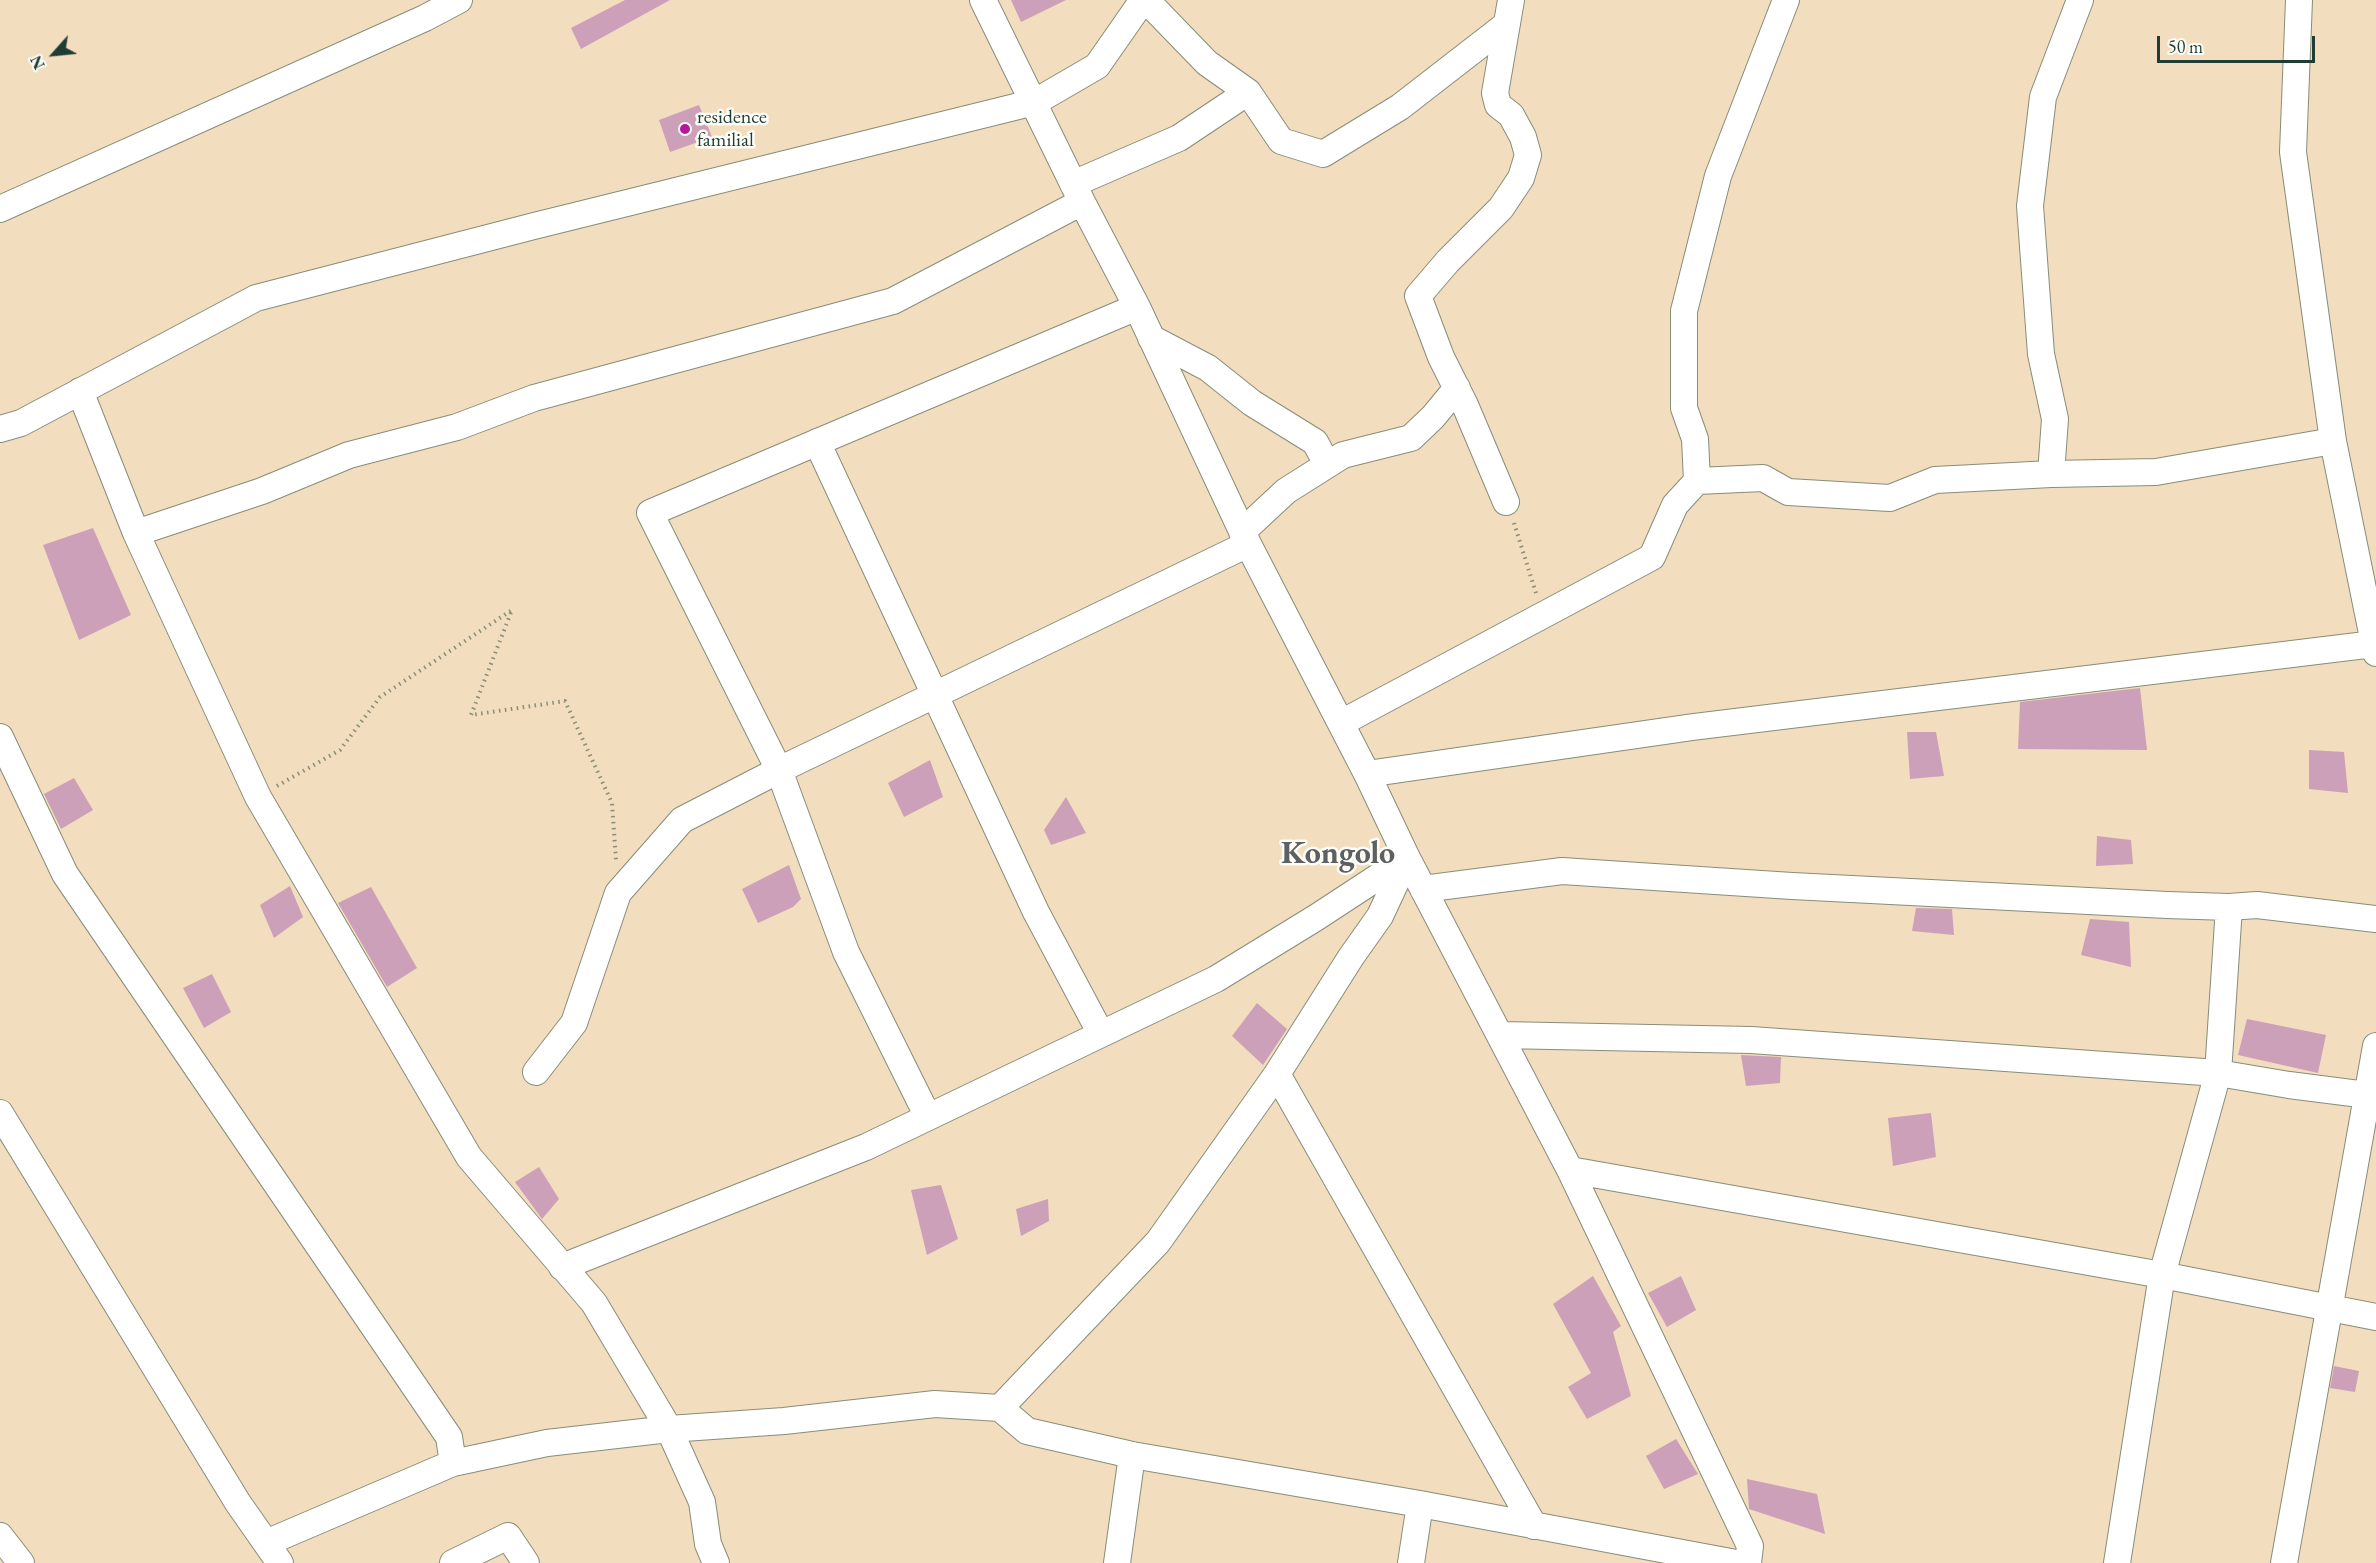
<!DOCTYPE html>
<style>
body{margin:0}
#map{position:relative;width:2376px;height:1563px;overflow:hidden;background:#f2ddbe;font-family:"EB Garamond",serif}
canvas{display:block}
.north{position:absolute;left:24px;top:24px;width:60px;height:60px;-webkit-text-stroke:4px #fdfcf7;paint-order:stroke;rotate:243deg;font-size:16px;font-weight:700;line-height:24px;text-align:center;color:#1f3d34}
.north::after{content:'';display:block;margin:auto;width:21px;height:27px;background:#1f3d34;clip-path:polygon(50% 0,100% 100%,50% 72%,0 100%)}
.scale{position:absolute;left:2157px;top:36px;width:158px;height:27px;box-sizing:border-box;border:3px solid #1f3d34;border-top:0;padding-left:8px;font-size:18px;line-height:21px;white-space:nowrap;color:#1f3d34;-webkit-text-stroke:4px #fdfcf7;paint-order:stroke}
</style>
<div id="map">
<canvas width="2376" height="1563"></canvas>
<div class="north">N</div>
<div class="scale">50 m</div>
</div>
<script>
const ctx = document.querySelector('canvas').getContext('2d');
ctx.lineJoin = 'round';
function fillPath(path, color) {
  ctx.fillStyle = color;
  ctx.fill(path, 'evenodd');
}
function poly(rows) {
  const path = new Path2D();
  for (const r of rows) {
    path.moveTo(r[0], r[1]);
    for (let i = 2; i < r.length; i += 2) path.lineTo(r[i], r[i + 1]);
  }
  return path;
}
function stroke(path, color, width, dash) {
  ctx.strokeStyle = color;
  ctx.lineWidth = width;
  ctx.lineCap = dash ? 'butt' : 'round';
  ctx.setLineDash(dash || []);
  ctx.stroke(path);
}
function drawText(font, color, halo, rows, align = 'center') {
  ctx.font = font + ' "EB Garamond",serif';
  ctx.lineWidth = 5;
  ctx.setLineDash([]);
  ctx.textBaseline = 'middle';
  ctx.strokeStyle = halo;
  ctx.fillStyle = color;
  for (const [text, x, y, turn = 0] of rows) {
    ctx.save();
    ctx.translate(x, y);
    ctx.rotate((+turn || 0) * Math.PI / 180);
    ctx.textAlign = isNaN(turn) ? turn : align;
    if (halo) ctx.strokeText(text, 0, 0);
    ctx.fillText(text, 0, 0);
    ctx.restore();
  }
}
fillPath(poly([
 [625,0,670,0,581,49,571,28],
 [1011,0,1066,0,1021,22],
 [699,105,712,137,670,152,659,120],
 [93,528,131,615,79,640,43,545],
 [2140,688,2147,750,2018,749,2020,702],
 [1907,732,1936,732,1944,776,1910,779],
 [2309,750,2344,752,2348,793,2309,789],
 [930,760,943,797,904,817,888,783],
 [74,778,93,810,61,829,44,794],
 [1066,797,1086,833,1051,845,1044,830],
 [2097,836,2131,840,2133,864,2096,866],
 [789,865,801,899,793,907,758,923,742,889],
 [290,886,303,917,274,938,260,905],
 [371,887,417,968,387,987,338,903],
 [1916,908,1952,909,1954,935,1912,931],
 [2090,919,2129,922,2131,967,2081,955],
 [212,974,231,1012,204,1028,183,988],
 [1257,1003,1287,1029,1263,1065,1232,1036],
 [2247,1019,2326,1035,2318,1073,2238,1055],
 [1741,1055,1781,1057,1780,1083,1746,1086],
 [1931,1113,1936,1157,1893,1166,1888,1118],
 [539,1167,559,1199,542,1219,515,1182],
 [941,1185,958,1239,927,1255,911,1190],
 [1048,1199,1049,1221,1021,1236,1016,1209],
 [1593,1276,1621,1326,1613,1332,1631,1396,1587,1419,1568,1387,1591,1373,1553,1304],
 [1681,1276,1696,1310,1667,1327,1648,1293],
 [2334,1366,2359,1371,2355,1392,2330,1388],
 [1676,1439,1698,1474,1664,1489,1646,1456],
 [1747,1479,1817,1494,1825,1534,1749,1509]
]), '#cda0b9');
const minor = poly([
 [983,0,1082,202,1137,307,1248,544,1367,774,1407,858,1570,1170,1750,1546,1748,1563],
 [1146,0,1207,63,1248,92],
 [2299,0,2293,152,2333,441,2376,653],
 [1073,184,1179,138,1248,92,1281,141,1323,154,1400,107,1507,24],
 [0,209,425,18,459,0],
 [1151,338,1208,368,1252,403,1315,442,1327,464],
 [80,391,136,533,262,491,349,455,457,427,534,398,893,301,1082,202],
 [0,429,21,423,256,298,534,226,1035,102,1097,66,1143,0],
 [817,442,1036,912,1101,1034],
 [2051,474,2055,419,2041,354,2030,206,2043,97,2080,0],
 [1697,481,1695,439,1684,408,1684,311,1718,176,1786,0],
 [1506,502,1465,405,1441,357,1418,296,1448,261,1501,208,1521,178,1528,155,1523,137,1511,115,1498,105,1495,93,1511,0],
 [1242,532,1286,491,1343,455,1411,438,1433,417,1457,388],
 [136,533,258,797,469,1157,594,1303,669,1429,702,1502,708,1544,716,1563],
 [1341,723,1652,557,1675,505,1697,481,1763,478,1788,492,1890,498,1935,480,2051,474,2156,472,2333,441],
 [0,737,65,874,449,1437,453,1463],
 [1367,774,1693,727,2374,644],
 [1423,889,1562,871,1792,886,2167,905,2229,907,2257,905,2376,919],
 [1501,1035,1751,1040,2218,1073,2289,1085,2376,1096],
 [536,1072,574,1023,618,893,682,820,779,770,1248,544],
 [1277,1074,1534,1526],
 [0,1113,238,1503,280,1563],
 [928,1117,846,952,779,770,650,513,1137,307],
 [1570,1170,2162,1275,2376,1317],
 [562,1267,866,1147,1216,979,1317,917,1407,858],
 [1000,1408,1158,1242,1277,1074,1351,957,1380,916,1407,858],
 [0,1536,21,1563],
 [266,1543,453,1463,547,1443,669,1429,784,1421,935,1404,1000,1408,1027,1431,1132,1455,1420,1504,1736,1563],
 [453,1563,508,1536,526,1563],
 [1117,1563,1132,1455],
 [1411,1563,1420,1504],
 [2117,1563,2162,1275,2218,1073,2229,907],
 [2284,1563,2376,1046]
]);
stroke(minor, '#888d79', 28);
stroke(poly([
 [1514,523,1536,593],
 [277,786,340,750,380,697,512,610,471,715,565,701,612,803,616,860]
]), '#888d79', 4, [1.5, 4.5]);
stroke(minor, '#fff', 26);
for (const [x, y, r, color] of [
 [685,129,6,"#b5179e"]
]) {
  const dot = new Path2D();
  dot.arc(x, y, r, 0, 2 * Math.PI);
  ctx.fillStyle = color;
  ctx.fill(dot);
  stroke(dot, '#fdfcf7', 2);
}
drawText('20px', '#1f3d34', '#fdfcf7', [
 ["residence",697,118],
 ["familial",697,141]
], 'left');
drawText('bold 32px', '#5c6063', '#fdfcf7', [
 ["Kongolo",1338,854]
]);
</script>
